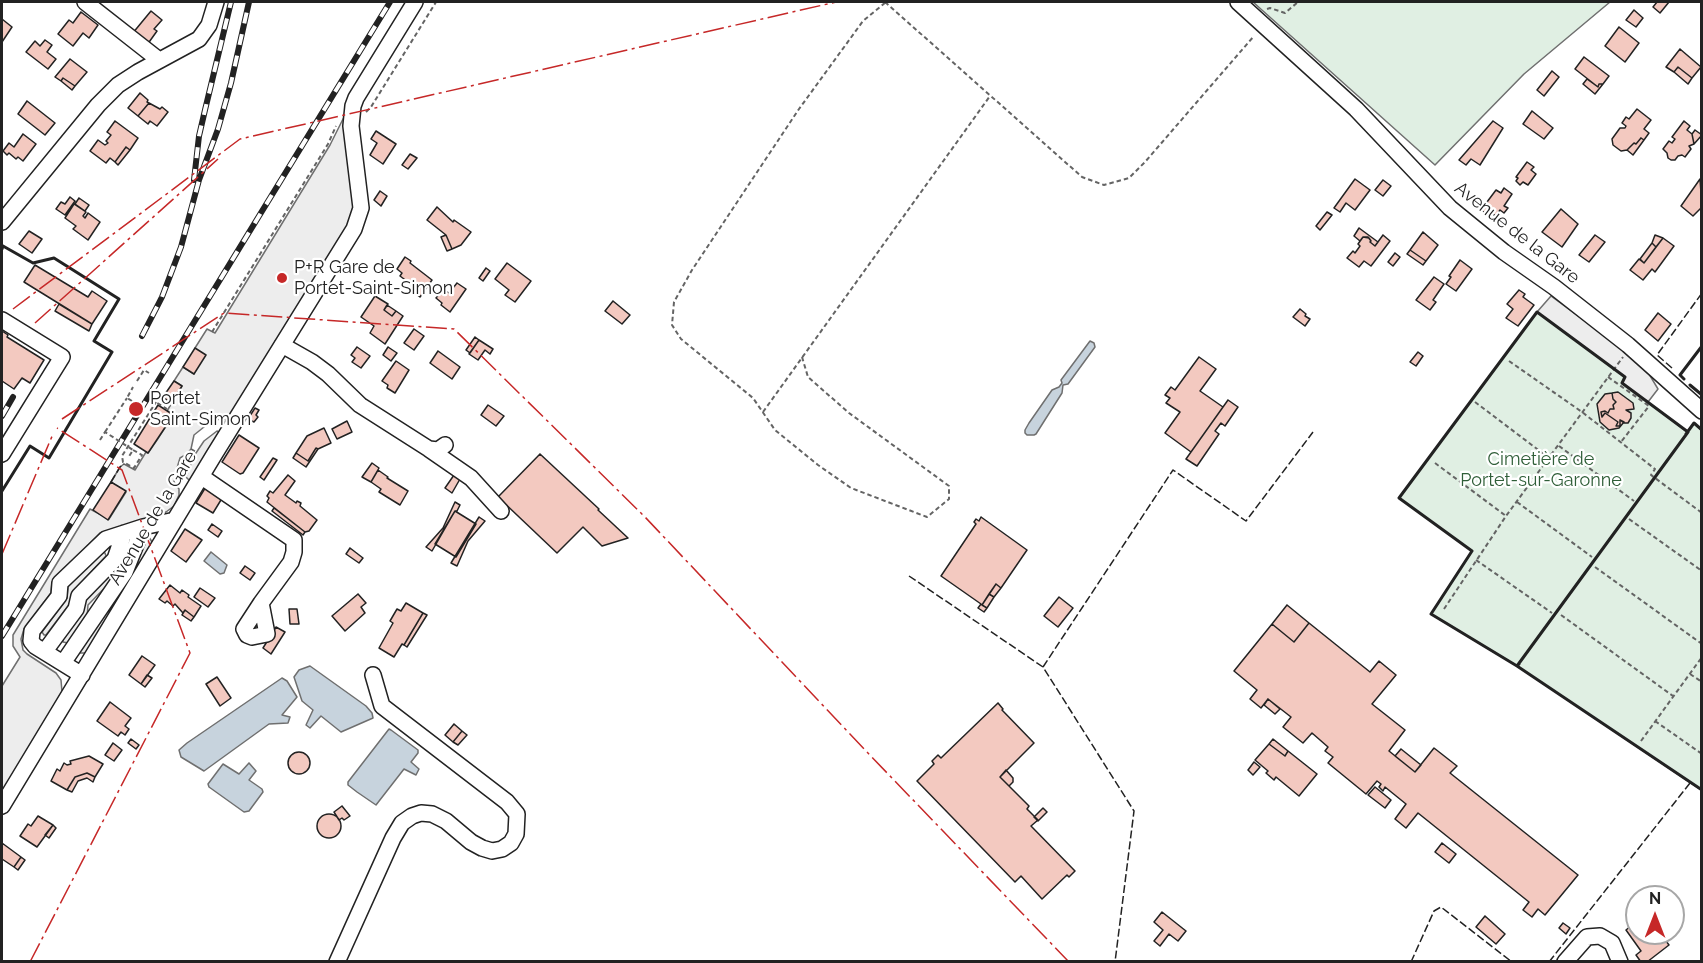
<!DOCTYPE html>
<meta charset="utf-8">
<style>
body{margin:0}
#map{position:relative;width:1703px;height:963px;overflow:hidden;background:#fff;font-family:Raleway,sans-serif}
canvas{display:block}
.frame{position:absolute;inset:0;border:3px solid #222;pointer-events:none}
.north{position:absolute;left:1625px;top:885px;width:60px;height:60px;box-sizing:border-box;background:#fff;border:2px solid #a7a7a7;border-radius:50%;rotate:0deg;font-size:16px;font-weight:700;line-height:24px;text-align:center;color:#222}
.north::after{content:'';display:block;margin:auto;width:21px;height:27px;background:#c62828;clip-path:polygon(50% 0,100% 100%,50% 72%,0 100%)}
</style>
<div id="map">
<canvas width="1703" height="963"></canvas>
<div class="frame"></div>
<div class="north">N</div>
</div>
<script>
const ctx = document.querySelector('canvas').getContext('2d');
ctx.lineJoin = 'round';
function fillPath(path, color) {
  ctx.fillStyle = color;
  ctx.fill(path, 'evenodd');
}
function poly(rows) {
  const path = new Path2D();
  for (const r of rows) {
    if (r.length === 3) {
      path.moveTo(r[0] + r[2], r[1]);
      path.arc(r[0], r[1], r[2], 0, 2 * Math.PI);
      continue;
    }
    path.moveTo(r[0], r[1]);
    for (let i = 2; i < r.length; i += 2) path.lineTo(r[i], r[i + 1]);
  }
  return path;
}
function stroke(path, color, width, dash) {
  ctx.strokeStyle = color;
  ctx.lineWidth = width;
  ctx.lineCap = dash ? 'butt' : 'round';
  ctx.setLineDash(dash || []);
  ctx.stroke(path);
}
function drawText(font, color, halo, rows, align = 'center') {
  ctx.font = font + ' Raleway,sans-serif';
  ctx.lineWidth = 4.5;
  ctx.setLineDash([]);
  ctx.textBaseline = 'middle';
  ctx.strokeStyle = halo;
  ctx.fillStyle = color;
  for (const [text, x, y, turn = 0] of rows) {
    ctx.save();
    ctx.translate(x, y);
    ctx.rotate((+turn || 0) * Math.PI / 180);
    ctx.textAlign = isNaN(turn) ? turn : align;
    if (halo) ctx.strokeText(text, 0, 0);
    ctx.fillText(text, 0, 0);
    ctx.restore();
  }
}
const green = poly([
 [1253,2,1610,2,1524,74,1435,165,1253,2],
 [1537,312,1625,377,1623,383,1687,432,1694,423,1701,430,1701,790,1517,666,1431,614,1472,551,1399,498,1537,312]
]);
fillPath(green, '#e0efe3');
stroke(green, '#6f6f6f', 1.5);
const parking = poly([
 [344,117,355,202,347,226,231,416,230,415,227,419,223,420,214,419,194,435,191,449,187,454,180,458,177,468,174,482,179,489,179,495,174,506,166,512,100,533,52,582,51,593,24,629,21,639,23,650,27,654,56,673,61,680,62,692,2,792,2,686,20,657,13,646,13,635,90,509,109,519,126,492,111,482,120,467,124,464,135,470,146,452,148,453,157,440,168,423,167,422,172,414,167,411,182,386,174,381,183,367,194,374,195,348,207,329,215,333,330,145,344,117],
 [1551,296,1643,364,1658,389,1648,402,1622,383,1625,377,1537,312,1551,296],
 [217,431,219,432,190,480,189,480,186,477,194,456,204,441,217,431],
 [149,537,152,542,152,546,86,653,79,653,78,650,146,539,149,537],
 [102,552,105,553,106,556,73,591,71,602,46,635,44,635,42,632,67,598,68,586,102,552],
 [116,567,120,568,120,572,88,605,87,618,68,643,63,642,63,639,82,614,83,601,116,567]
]);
fillPath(parking, '#ededed');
stroke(parking, '#6f6f6f', 1.5);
const water = poly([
 [1090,341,1094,343,1095,347,1068,384,1063,385,1062,393,1036,434,1034,435,1027,435,1025,433,1025,430,1029,423,1052,390,1059,387,1062,383,1061,380,1090,341],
 [211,552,227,565,224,573,220,574,204,561,211,552],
 [310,666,366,706,372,713,373,718,341,732,321,716,310,728,306,725,313,710,302,701,294,677,299,670,310,666],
 [282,678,287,681,297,697,282,715,290,717,288,723,269,724,204,771,181,757,179,750,187,743,282,678],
 [389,729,391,730,418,750,418,753,411,762,419,769,416,775,404,769,376,805,357,792,348,785,348,782,389,729],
 [249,763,256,771,249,780,262,789,263,792,249,811,244,812,209,787,208,784,223,764,239,774,249,763]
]);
fillPath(water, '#c7d3dd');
stroke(water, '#6f6f6f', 1.5);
const building = poly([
 [1657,2,1669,2,1660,13,1653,7,1657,2],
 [1634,10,1643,18,1636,27,1626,20,1634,10],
 [151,11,162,20,154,29,157,31,147,45,132,34,151,11],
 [81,12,98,25,89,38,83,33,73,46,58,34,69,20,73,23,81,12],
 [2,19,12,27,2,42,2,19],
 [1619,27,1639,43,1625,62,1605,46,1619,27],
 [45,40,52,45,47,52,56,59,48,69,26,52,35,41,40,46,45,40],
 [1680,49,1701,67,1692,78,1678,67,1674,72,1666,67,1680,49],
 [1584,57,1609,76,1603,84,1599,84,1598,87,1575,69,1584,57],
 [70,59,87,72,75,86,63,78,61,81,55,77,70,59],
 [1678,67,1692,78,1688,84,1674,72,1678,67],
 [1552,71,1559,77,1544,96,1537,90,1552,71],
 [63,78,75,86,72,90,61,81,63,78],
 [1587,79,1598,87,1599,84,1603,84,1595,94,1583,84,1587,79],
 [140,93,148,100,147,102,149,103,138,116,128,108,140,93],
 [27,101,55,123,45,135,18,114,27,101],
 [149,103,160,109,162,107,168,112,157,126,150,121,148,124,138,116,149,103],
 [1637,109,1651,120,1644,129,1649,133,1644,140,1641,138,1636,144,1634,143,1627,150,1621,151,1613,145,1612,139,1620,128,1625,128,1626,126,1622,123,1626,117,1629,119,1637,109],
 [1532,111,1553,128,1544,139,1523,124,1532,111],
 [115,121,138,138,130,150,126,147,115,162,110,158,106,163,90,151,98,140,105,145,108,143,106,141,111,135,107,132,115,121],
 [1493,121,1503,128,1480,165,1471,159,1466,165,1459,160,1493,121],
 [1684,121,1690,126,1687,130,1692,134,1694,144,1689,146,1691,149,1685,157,1682,155,1678,156,1675,160,1671,160,1668,158,1667,153,1663,149,1669,141,1672,143,1675,139,1672,137,1684,121],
 [1695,130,1702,135,1694,144,1692,134,1695,130],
 [376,131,396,144,383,164,370,155,377,143,371,139,376,131],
 [23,134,36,144,23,161,18,157,16,159,9,153,7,155,3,151,9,143,14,147,23,134],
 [1641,138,1644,140,1633,155,1627,150,1634,143,1636,144,1641,138],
 [126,147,130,150,118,165,115,162,126,147],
 [410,154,417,158,408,169,402,165,410,154],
 [1527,162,1534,167,1531,170,1536,174,1528,185,1523,182,1520,185,1516,181,1518,178,1516,177,1527,162],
 [1355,179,1370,190,1355,210,1346,203,1340,212,1334,208,1355,179],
 [1700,179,1702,207,1693,216,1681,206,1700,179],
 [1383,180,1391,186,1383,196,1375,190,1383,180],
 [1504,188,1512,194,1504,206,1508,208,1504,213,1500,210,1496,216,1491,213,1490,216,1481,210,1496,190,1501,193,1504,188],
 [380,191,387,196,381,206,374,200,380,191],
 [70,197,75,201,65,215,56,209,61,202,65,204,70,197],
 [79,198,89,205,85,211,75,204,79,198],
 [74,204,86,212,83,216,85,218,88,213,100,222,88,240,73,229,76,226,65,218,74,204],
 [437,207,453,222,454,220,471,232,461,245,452,249,446,235,427,220,437,207],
 [1561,209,1578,224,1562,247,1542,232,1561,209],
 [1327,212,1332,215,1320,230,1316,226,1327,212],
 [1359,228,1378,242,1375,246,1370,242,1371,241,1368,237,1363,237,1360,241,1354,236,1359,228],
 [29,231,42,239,32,253,19,244,29,231],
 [1423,232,1438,245,1426,261,1410,250,1423,232],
 [446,235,452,249,447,251,441,237,446,235],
 [1383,235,1390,241,1371,266,1364,261,1359,267,1347,258,1353,251,1355,253,1360,246,1358,244,1363,237,1369,238,1371,241,1370,242,1375,246,1383,235],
 [1595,235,1605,242,1589,262,1579,255,1595,235],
 [1655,235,1663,238,1656,247,1652,243,1655,235],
 [1663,238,1674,246,1655,272,1652,269,1643,280,1630,270,1639,259,1644,263,1663,238],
 [1652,243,1656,247,1644,263,1640,259,1652,243],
 [1410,250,1426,261,1423,265,1407,254,1410,250],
 [1395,253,1400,257,1393,266,1388,262,1395,253],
 [405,257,411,261,410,263,432,280,420,297,409,289,412,285,400,276,402,273,397,269,405,257],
 [1460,260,1472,269,1456,291,1446,284,1451,277,1449,276,1460,260],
 [507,263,531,281,515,302,505,295,509,290,495,279,507,263],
 [35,265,88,297,92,291,107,301,92,324,24,282,35,265],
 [486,268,490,271,483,281,479,278,486,268],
 [1434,277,1444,284,1433,300,1436,302,1430,310,1416,300,1434,277],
 [457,283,466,289,450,312,441,305,442,303,436,298,443,289,449,293,457,283],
 [1519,290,1525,294,1523,297,1534,305,1518,326,1506,318,1513,309,1507,304,1519,290],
 [375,296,388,304,384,310,392,316,396,311,403,316,385,344,370,333,374,326,361,317,375,296],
 [613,301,630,315,622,324,605,311,613,301],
 [59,304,92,324,89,331,55,311,59,304],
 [387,305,396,311,392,316,384,310,387,305],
 [1300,309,1306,314,1305,316,1310,319,1305,326,1293,317,1300,309],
 [1658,313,1671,324,1658,341,1645,330,1658,313],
 [414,329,424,336,414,350,404,343,414,329],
 [2,331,8,335,7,337,44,360,30,383,22,378,14,389,2,381,2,331],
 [475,337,479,340,470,353,466,350,475,337],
 [479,340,493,349,490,354,485,350,478,360,469,354,479,340],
 [357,347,370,356,361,368,352,362,355,358,351,355,357,347],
 [388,347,397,353,391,361,383,355,388,347],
 [195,348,206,355,194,374,183,367,195,348],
 [438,351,460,367,452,379,430,363,438,351],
 [1418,352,1423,356,1416,366,1410,362,1418,352],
 [1199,357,1216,369,1200,391,1223,407,1191,452,1165,433,1180,412,1166,403,1170,398,1165,395,1171,387,1175,390,1199,357],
 [396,361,409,370,395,393,387,388,388,385,382,381,396,361],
 [174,381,182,386,171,403,163,397,174,381],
 [1618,392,1633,403,1634,409,1626,410,1631,413,1631,418,1628,423,1624,423,1620,420,1620,426,1616,426,1618,422,1605,413,1602,417,1601,412,1605,411,1608,413,1610,409,1614,409,1613,405,1616,402,1613,399,1612,393,1618,392],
 [1612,393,1613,399,1616,402,1613,405,1614,409,1610,409,1608,413,1605,411,1601,412,1602,417,1605,413,1618,422,1616,426,1620,426,1620,420,1624,422,1619,428,1609,430,1600,422,1597,404,1605,394,1612,393],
 [1228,400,1238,407,1225,426,1221,423,1215,431,1219,434,1197,466,1186,459,1228,400],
 [158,405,172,414,167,422,168,423,148,453,134,444,158,405],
 [488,405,504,416,496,426,481,415,488,405],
 [255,408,259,410,256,415,258,417,254,422,248,419,255,408],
 [347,421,352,432,337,439,332,429,347,421],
 [324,428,331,443,318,449,316,448,308,461,296,453,307,436,324,428],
 [239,435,259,448,243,473,240,474,222,462,239,435],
 [316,448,318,449,306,467,293,458,296,453,308,461,316,448],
 [540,454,599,509,598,510,628,538,602,546,583,527,557,553,498,497,540,454],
 [273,458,277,460,264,480,260,477,273,458],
 [372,463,379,468,371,482,362,477,372,463],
 [378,470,388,477,387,478,408,491,400,505,379,492,381,489,371,482,378,470],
 [288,475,295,481,285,495,296,503,297,501,301,503,300,506,317,520,309,531,305,532,267,502,269,498,267,496,270,491,273,493,288,475],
 [454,475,460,479,452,493,445,488,454,475],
 [111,482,126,491,108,520,93,510,111,482],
 [207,485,224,495,213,513,196,503,207,485],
 [455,502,460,505,457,511,455,511,432,551,426,547,443,528,455,502],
 [274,508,305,532,303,535,272,511,274,508],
 [455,511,476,524,456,557,435,544,455,511],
 [479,517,485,521,468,541,457,566,451,563,479,517],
 [981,517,1027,550,1001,588,996,584,982,605,987,608,984,612,978,608,981,604,941,576,976,524,974,522,976,519,979,521,981,517],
 [212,524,222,531,218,537,208,530,212,524],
 [185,529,202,540,186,562,171,551,185,529],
 [350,548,363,558,359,563,346,554,350,548],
 [245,566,255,573,250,580,240,573,245,566],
 [996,584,1001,588,994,597,989,594,996,584],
 [170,585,180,593,182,590,189,595,188,597,201,606,194,617,185,610,183,613,175,604,173,606,167,601,165,603,159,599,170,585],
 [200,588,215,598,208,607,194,597,200,588],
 [358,594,366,603,361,607,365,613,345,631,332,616,358,594],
 [989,594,994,597,987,608,982,605,989,594],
 [1059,597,1073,608,1058,627,1044,616,1059,597],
 [406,603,423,613,404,645,402,644,394,657,379,648,393,623,390,621,397,609,401,611,406,603],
 [1287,605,1309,623,1294,642,1272,624,1287,605],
 [289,609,297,609,299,624,290,624,289,609],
 [185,610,194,617,191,621,182,615,185,610],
 [423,613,427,615,407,647,404,645,423,613],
 [1309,623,1370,672,1379,661,1396,675,1372,704,1405,730,1389,751,1415,772,1434,748,1457,766,1450,773,1578,875,1545,915,1538,909,1532,917,1523,910,1529,902,1418,813,1406,828,1395,819,1406,804,1385,787,1383,791,1379,787,1381,784,1377,781,1366,794,1328,763,1333,757,1325,751,1328,747,1312,733,1303,743,1283,727,1291,717,1268,699,1261,708,1250,699,1257,690,1234,671,1272,624,1294,642,1309,623],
 [276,627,285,632,271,654,263,648,276,627],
 [142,656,155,665,141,684,129,675,142,656],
 [147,675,152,678,145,687,141,684,147,675],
 [217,677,231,698,220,706,206,684,217,677],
 [1268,699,1280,709,1275,714,1264,705,1268,699],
 [110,702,131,718,125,726,129,729,125,735,121,732,118,736,97,721,110,702],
 [998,703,1003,709,1002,710,1034,743,1000,777,1029,806,1027,809,1038,820,1031,826,1075,871,1069,877,1067,875,1042,899,1021,876,1015,882,917,781,934,764,932,761,938,755,941,758,998,703],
 [454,724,462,731,453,742,445,735,454,724],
 [462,731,467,735,458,745,453,742,462,731],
 [131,739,139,745,136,749,128,743,131,739],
 [1273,739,1288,751,1285,756,1269,744,1273,739],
 [113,743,122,750,114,761,105,755,113,743],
 [1269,744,1285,756,1288,751,1317,774,1299,796,1276,777,1274,780,1266,773,1268,771,1255,760,1269,744],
 [1401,749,1421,765,1415,772,1395,756,1401,749],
 [299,763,11],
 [89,756,103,764,95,777,87,773,75,777,67,790,51,781,57,769,60,771,64,763,67,765,71,764,70,761,89,756],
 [1254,762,1260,767,1253,775,1248,770,1254,762],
 [1006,770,1013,778,1013,782,1009,786,1000,777,1006,770],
 [87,773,95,777,93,782,87,778,78,781,72,792,67,790,75,777,87,773],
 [1375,787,1391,800,1385,808,1368,795,1375,787],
 [342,806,350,816,344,820,342,818,339,820,334,812,342,806],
 [1043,808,1047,812,1038,821,1034,817,1043,808],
 [329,826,12],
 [38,816,53,825,37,847,20,836,28,824,31,826,38,816],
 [53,825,56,828,49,838,45,835,53,825],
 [2,843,21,857,14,867,2,859,2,843],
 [1442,843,1456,854,1449,863,1435,852,1442,843],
 [21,857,25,860,18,870,14,867,21,857],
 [1162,912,1186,931,1178,941,1169,934,1160,946,1154,941,1163,930,1154,922,1162,912],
 [1485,916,1505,934,1496,944,1476,927,1485,916],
 [1637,921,1637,933,1660,933,1669,945,1647,962,1641,962,1636,955,1641,951,1626,930,1637,921],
 [1563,923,1570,928,1566,934,1559,928,1563,923]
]);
fillPath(building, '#f3c9c0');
stroke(building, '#222', 1.5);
const minor = poly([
 [85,2,159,60],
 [1238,2,1356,109,1450,208,1504,252,1554,287,1628,345,1702,411],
 [2,222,98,105,118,85,138,72,199,39,209,25,216,2],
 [2,320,62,357,2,454],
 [282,345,312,362,328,374,360,405,429,449,438,450,445,445],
 [429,449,471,478,501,511],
 [202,477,294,540,294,552,291,562,261,603,244,629,247,635,252,637,267,634,261,603],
 [45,651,76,609,79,596,115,559,124,533],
 [63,663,125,572,143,527],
 [82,675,35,646,31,641,32,631,59,596,60,583,106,539,143,527,175,520],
 [2,806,214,455,354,229,361,208,351,126,353,106,356,98,415,2],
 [337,962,393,838,402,823,412,816,421,813,432,814,446,821,471,842,482,848,492,851,502,849,511,843,516,834,517,814,507,802,382,706,373,675],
 [1565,962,1587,937,1600,936,1612,943,1620,962]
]);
stroke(minor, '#222', 18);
stroke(poly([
 [885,2,1082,177,1104,185,1129,178,1145,162,1254,36],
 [1267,9,1270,8,1285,13,1298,2],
 [366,112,371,107,436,2],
 [212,332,328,144,336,126],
 [802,357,808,377,849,413,949,486,949,499,927,517,851,488,818,465,775,430,753,398,681,339,672,325,674,302,692,270,799,109,863,21,886,2],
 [1509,361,1582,412,1655,469,1651,475,1702,513],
 [1608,377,1649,406,1621,442],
 [137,381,144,370,149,373],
 [151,399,167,409],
 [158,399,170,405],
 [132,401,127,398,133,387],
 [1475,402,1549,458],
 [763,412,990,96],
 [105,432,127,398],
 [1559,446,1634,501],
 [191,449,196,452],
 [133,450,142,455,134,468,123,462,122,456,156,402],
 [1435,463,1506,516],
 [1517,502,1592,557],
 [1629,519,1702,571],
 [1476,560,1552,613],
 [1595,567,1702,644],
 [1444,609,1506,516,1623,357],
 [1561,615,1673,696],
 [2,634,4,636],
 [1690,674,1702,682],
 [1655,721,1702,754],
 [1641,741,1702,657]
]), '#646464', 2, [4.5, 3]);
stroke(minor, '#fff', 15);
const rail = poly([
 [194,180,199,136,205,110,231,2],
 [142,336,162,297,181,247,199,180,218,129,231,83,249,2],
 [2,416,13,397],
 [2,636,390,2]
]);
stroke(rail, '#222', 6);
stroke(rail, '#fff', 4, [11]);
stroke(poly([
 [100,440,105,432,133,450,128,458]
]), '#646464', 2, [4.5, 3]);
stroke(poly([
 [1672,368,1657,355,1702,293],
 [111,482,120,467,124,464],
 [909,576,1043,667,1134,811,1115,962],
 [1043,667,1173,470,1246,521,1313,432],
 [1411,962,1434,911,1441,907,1512,962],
 [1549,962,1690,783]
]), '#222', 1.5, [8, 3]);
stroke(poly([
 [2,249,3,246,33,263,54,258,119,299,94,341,112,352,49,458,30,446,2,491],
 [1537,312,1625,377,1622,383,1688,432,1517,666,1431,614,1472,551,1399,498,1537,312],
 [1684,379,1680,375,1702,346],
 [1690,385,1702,395],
 [1686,434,1694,423,1702,430],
 [1519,664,1517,666,1702,790]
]), '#222', 3);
stroke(poly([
 [13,309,240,139,836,2],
 [35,323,218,159],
 [62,419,224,313,454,329,645,517,865,750,1069,962],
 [2,554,53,434],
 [30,962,190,653,122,470,57,428]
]), '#c62828', 1.5, [21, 4.5, 3, 4.5]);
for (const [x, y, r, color] of [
 [282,278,6,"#c62828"],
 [136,409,8,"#c62828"]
]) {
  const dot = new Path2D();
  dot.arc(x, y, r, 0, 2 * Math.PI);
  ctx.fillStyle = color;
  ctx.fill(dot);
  stroke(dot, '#fff', 2);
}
drawText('18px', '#222', '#fff', [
 ["Avenue de la Gare",1517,233,38],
 ["Avenue de la Gare",153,518,-59]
]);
drawText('18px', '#222', '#fff', [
 ["P+R Gare de",294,268],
 ["Portet-Saint-Simon",294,289],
 ["Portet",150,399],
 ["Saint-Simon",150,420]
], 'left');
drawText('18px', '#2f5e38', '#fff', [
 ["Cimetière de",1541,460],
 ["Portet-sur-Garonne",1541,481]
]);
</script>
